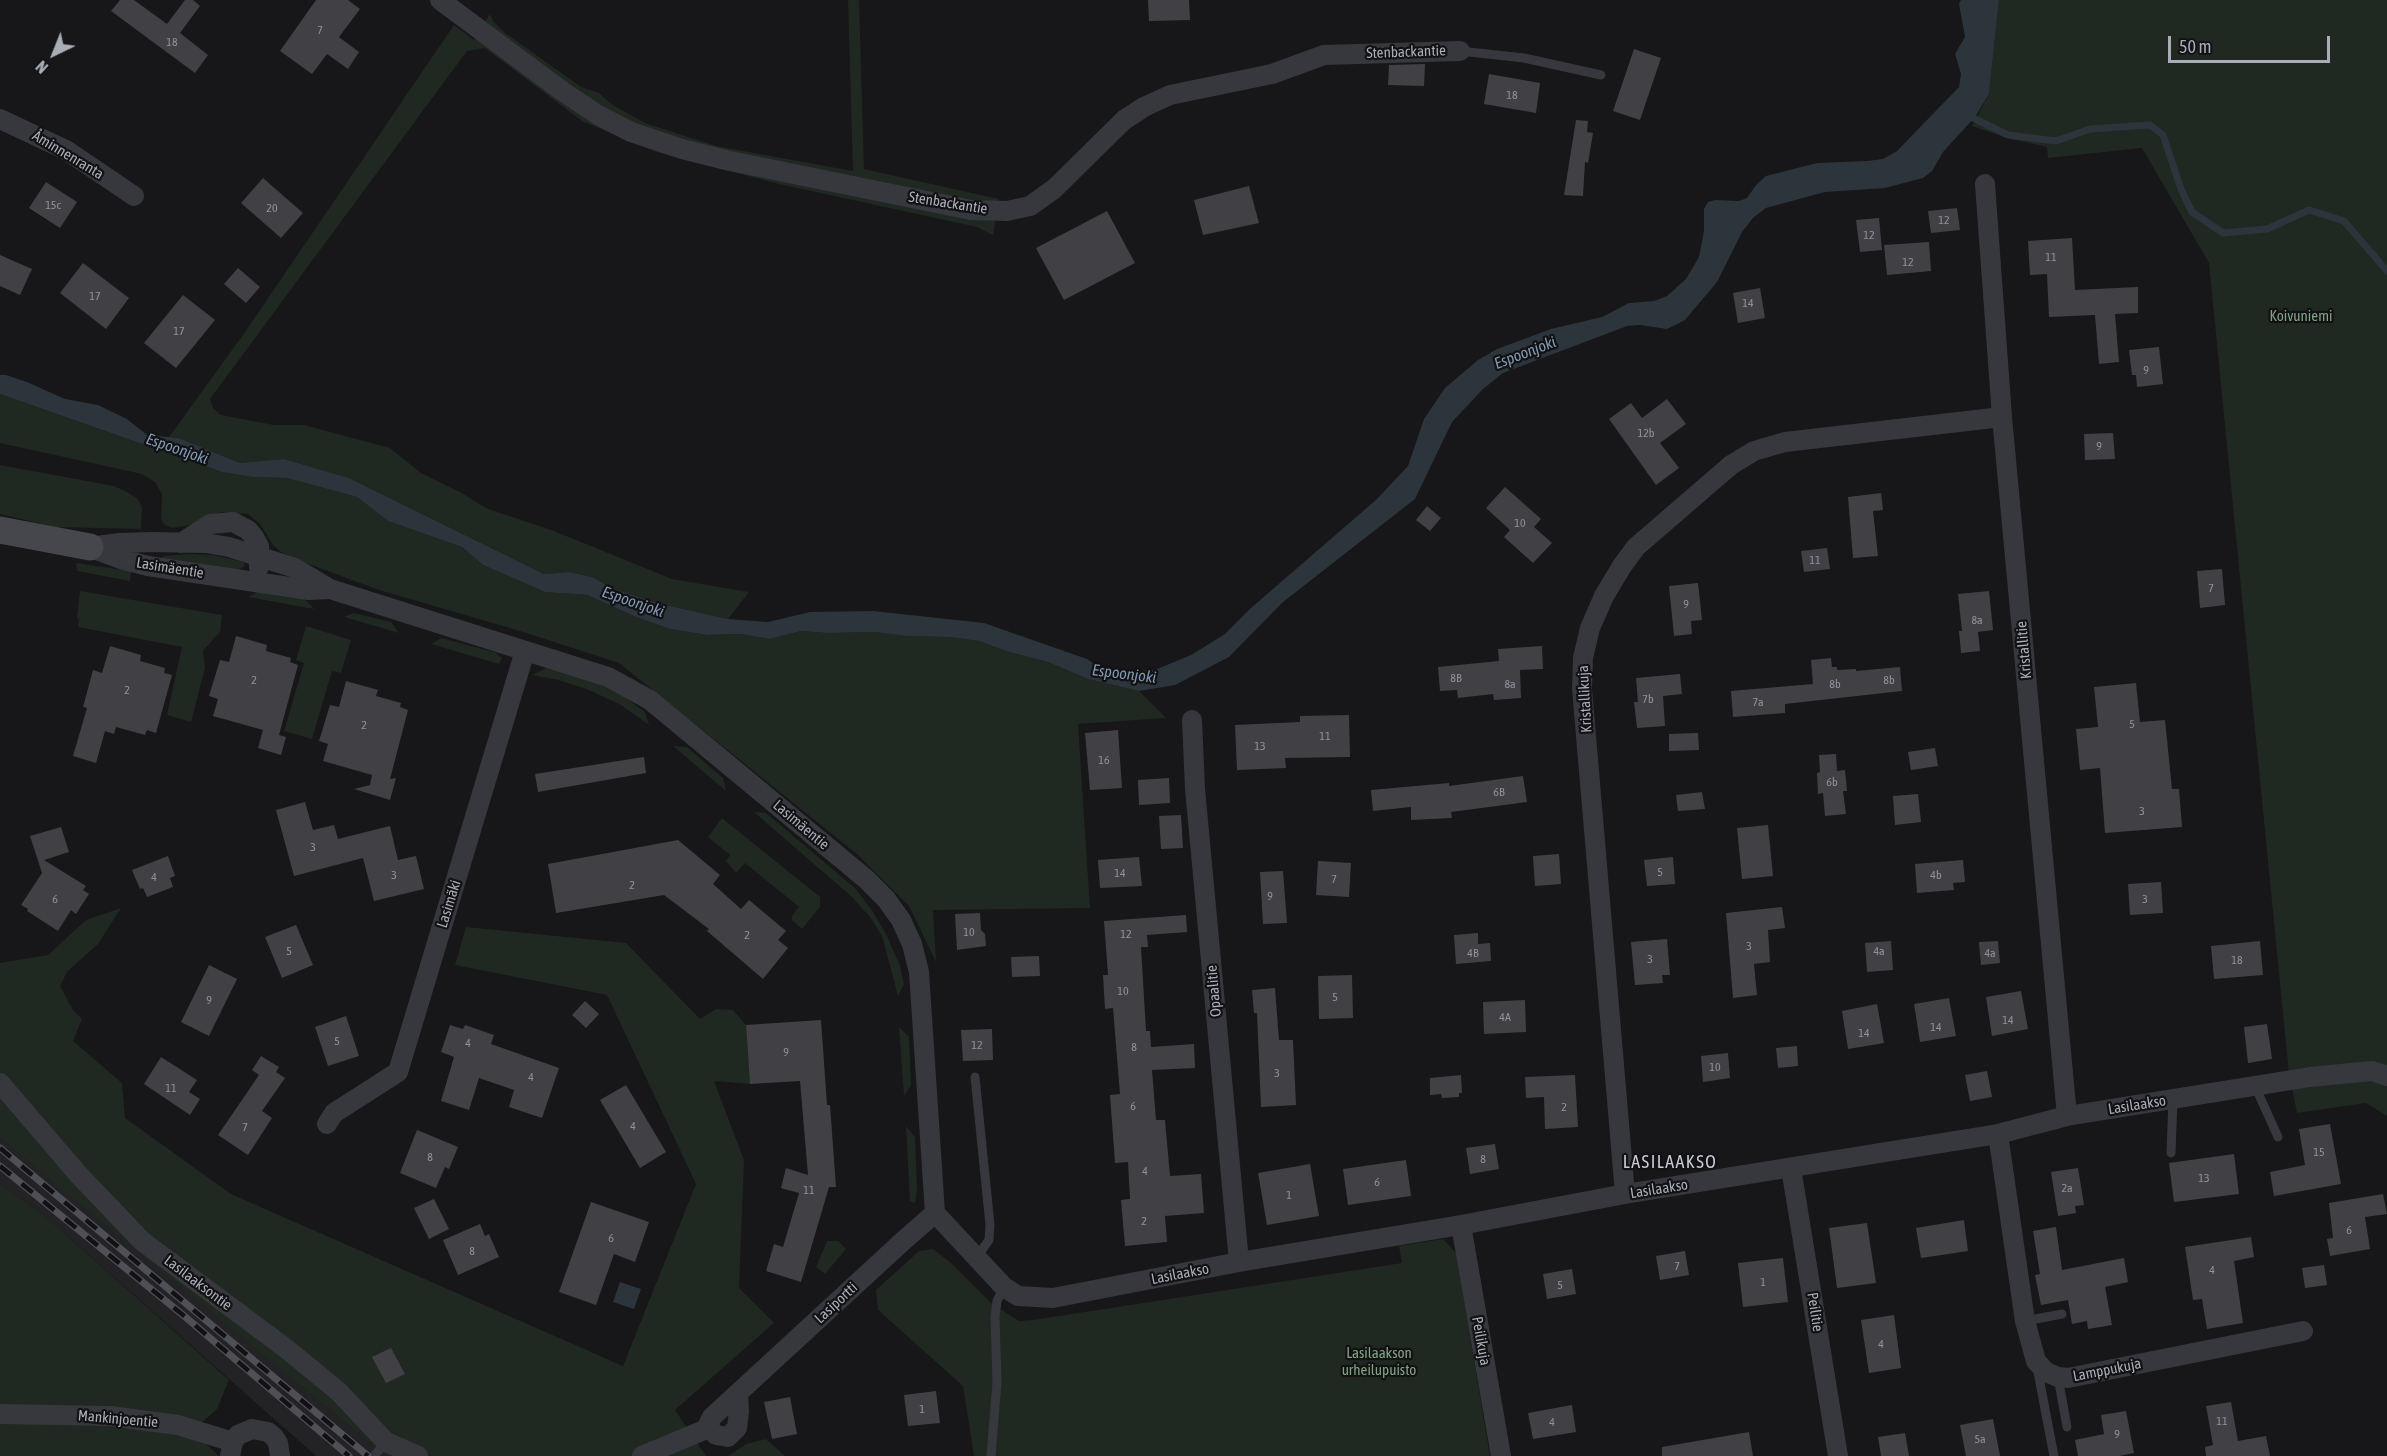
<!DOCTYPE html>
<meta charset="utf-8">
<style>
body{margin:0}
#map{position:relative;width:2387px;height:1456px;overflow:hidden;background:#171618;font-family:"Asap Condensed",sans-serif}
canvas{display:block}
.north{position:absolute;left:24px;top:24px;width:60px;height:60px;-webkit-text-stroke:4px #121113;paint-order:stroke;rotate:223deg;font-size:16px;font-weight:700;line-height:24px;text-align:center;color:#a8adb8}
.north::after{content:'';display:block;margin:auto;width:21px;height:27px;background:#a8adb8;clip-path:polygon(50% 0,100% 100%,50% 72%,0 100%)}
.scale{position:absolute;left:2168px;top:36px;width:162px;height:27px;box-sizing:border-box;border:3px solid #a8adb8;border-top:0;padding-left:8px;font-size:18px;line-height:21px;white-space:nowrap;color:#a8adb8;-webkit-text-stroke:4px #121113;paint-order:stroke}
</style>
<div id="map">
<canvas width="2387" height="1456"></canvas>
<div class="north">N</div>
<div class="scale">50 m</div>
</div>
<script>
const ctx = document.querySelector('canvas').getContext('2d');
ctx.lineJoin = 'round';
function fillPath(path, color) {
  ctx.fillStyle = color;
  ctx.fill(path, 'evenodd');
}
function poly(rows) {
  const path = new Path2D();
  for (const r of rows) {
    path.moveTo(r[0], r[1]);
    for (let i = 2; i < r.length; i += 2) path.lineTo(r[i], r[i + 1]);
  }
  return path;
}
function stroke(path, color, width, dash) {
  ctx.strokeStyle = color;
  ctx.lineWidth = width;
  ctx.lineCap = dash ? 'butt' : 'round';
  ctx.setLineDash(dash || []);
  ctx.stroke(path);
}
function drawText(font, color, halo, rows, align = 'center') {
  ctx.font = font + ' "Asap Condensed",sans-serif';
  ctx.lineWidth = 4.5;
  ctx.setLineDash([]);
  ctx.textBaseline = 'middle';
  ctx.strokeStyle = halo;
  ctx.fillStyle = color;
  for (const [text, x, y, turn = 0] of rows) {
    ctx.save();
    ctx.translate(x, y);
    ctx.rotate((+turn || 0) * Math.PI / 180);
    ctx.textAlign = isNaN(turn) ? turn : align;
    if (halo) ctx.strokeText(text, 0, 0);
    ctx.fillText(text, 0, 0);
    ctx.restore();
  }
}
fillPath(poly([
 [0,1138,142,1253,386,1456,316,1456,45,1216,0,1183]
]), '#232225');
fillPath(poly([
 [848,0,859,0,864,169,999,199,993,235,977,227,779,184,657,152,582,121,485,48,467,51,210,399,213,408,221,415,274,425,304,425,390,448,421,473,460,492,488,509,554,531,672,579,749,592,728,619,661,604,614,589,592,577,570,572,544,574,349,478,284,459,240,463,179,438,169,437,245,332,454,25,474,40,490,14,493,21,504,32,581,87,599,93,611,104,645,123,716,146,853,171],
 [1999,0,2387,0,2387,1116,2366,1103,2297,1113,2289,1074,2209,263,2142,148,2048,158,2047,147,2007,138,1972,126,1989,94],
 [0,394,222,472,252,477,287,478,357,497,388,521,462,547,483,565,545,592,587,595,636,617,670,629,707,635,740,634,770,639,801,631,827,633,875,632,907,636,950,637,979,641,1009,652,1048,662,1088,679,1139,691,1166,718,1078,724,1090,908,933,910,936,962,909,906,858,855,619,663,520,631,379,590,298,560,281,552,273,545,260,524,248,514,221,512,190,525,172,528,164,524,161,518,162,494,155,482,142,474,0,443],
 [0,465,114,486,125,491,137,498,142,507,141,529,55,527,0,514],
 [189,554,213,555,243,562,245,566,238,570,163,559,163,556],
 [76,563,131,571,130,581,77,571],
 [80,591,222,615,220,632,203,651,205,668,191,722,167,715,182,647,78,627,79,619,77,618],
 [259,591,304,598,314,609,248,597],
 [354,613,391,622,399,633,344,617],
 [306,626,351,640,341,673,332,671,312,739,284,731,304,663,296,660],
 [441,638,494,652,502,658,499,664,431,644],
 [546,668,593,681,623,696,645,712,649,725,621,705,589,690,559,680,532,675],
 [673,746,687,747,723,778,726,791],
 [754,812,766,813,856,889,873,912,887,936,900,966,904,984,898,996,882,936,870,917,852,897],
 [722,818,820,897,820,907,802,929,792,920,792,916,799,907,745,863,736,873,726,861,730,855,708,837],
 [121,908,98,944,67,972,60,986,73,1010,82,1019,73,1041,122,1083,125,1118,231,1194,623,1366,696,1184,607,995,455,965,466,927,626,943,700,1019,716,1009,733,1010,746,1025,750,1084,714,1081,744,1160,739,1288,774,1323,675,1410,706,1456,386,1456,0,1138,0,963,48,955,86,920],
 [899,1027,909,1037,911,1085,904,1096],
 [906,1126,915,1137,917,1191,915,1203,910,1201],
 [0,1183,45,1216,229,1380,217,1409,188,1435,204,1442,219,1456,0,1456],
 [1443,1239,1456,1253,1490,1456,974,1456,963,1386,878,1310,876,1290,919,1251,933,1249,950,1262,992,1304,1019,1321,1033,1320,1402,1263,1399,1246],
 [827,1241,838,1241,846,1249,825,1274,816,1267],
 [766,1439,785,1456,728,1456,746,1444]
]), '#202822');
fillPath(poly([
 [1961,0,1999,0,1989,94,1975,117,1943,152,1932,171,1923,178,1885,188,1825,192,1766,208,1753,218,1742,232,1717,282,1685,320,1667,329,1640,325,1627,326,1503,373,1483,389,1452,422,1415,499,1283,602,1229,657,1175,685,1139,691,1088,679,1048,662,1009,652,979,641,950,637,907,636,875,632,827,633,801,631,770,639,740,634,707,635,670,629,636,617,587,595,545,592,483,565,462,547,388,521,357,497,287,478,252,477,222,472,0,394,0,375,6,375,27,382,65,399,98,405,127,419,147,435,179,438,240,463,284,459,349,478,544,574,570,572,592,577,614,589,661,604,728,619,768,622,810,612,873,611,984,623,1087,659,1099,667,1120,672,1155,670,1191,655,1225,634,1251,608,1377,499,1408,466,1424,419,1445,388,1478,360,1497,349,1551,329,1602,317,1629,303,1654,301,1667,296,1686,279,1699,257,1704,231,1704,209,1708,202,1715,200,1739,201,1747,198,1756,185,1766,176,1817,163,1867,161,1883,159,1897,151,1959,87,1961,74,1955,54,1965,37,1959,4],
 [620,1282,641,1289,634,1309,613,1302]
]), '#2c353c');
stroke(poly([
 [1967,115,2008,135,2056,141,2090,129,2150,125,2163,135,2181,189,2192,212,2223,233,2267,229,2309,210,2344,221,2387,271]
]), '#2c353c', 7);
fillPath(poly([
 [120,0,134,0,167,24,185,0,193,0,200,6,180,33,208,55,195,73,111,11],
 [316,0,348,0,360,9,339,37,359,52,348,69,327,54,312,74,280,51],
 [1148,0,1189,0,1190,20,1149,21],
 [1634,49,1661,58,1640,120,1613,111],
 [1425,64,1424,86,1388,85,1389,65],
 [1489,74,1540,83,1536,113,1484,104],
 [1576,120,1588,121,1587,132,1593,133,1588,163,1585,162,1583,196,1564,195],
 [263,178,303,213,281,238,241,203],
 [46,182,77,202,60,228,29,208],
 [1249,186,1259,223,1203,235,1194,200],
 [1957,208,1960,230,1931,233,1928,211],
 [1107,211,1135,263,1064,300,1036,248],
 [1879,218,1882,250,1860,252,1856,220],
 [2072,238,2075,290,2138,287,2138,313,2115,314,2119,362,2099,364,2095,315,2049,317,2047,274,2030,275,2028,241],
 [1929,242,1931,271,1887,275,1884,245],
 [0,255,32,269,20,295,0,286],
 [83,263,129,298,106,329,60,293],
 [238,268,260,287,246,303,224,284],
 [1760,288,1765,318,1738,323,1733,293],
 [183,295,215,320,176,368,144,343],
 [2159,347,2163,384,2137,387,2136,375,2132,375,2129,350],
 [1667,399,1686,424,1660,443,1679,468,1656,485,1609,419,1631,403,1642,418],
 [2113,433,2115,459,2085,460,2084,434],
 [1505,487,1541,519,1534,527,1552,543,1533,563,1504,537,1510,530,1486,508],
 [1881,493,1883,510,1873,511,1878,556,1853,558,1848,497],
 [1427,506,1441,518,1430,531,1416,520],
 [1827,548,1830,569,1804,572,1801,551],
 [2222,569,2225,605,2200,608,2197,571],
 [1698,583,1702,620,1691,621,1692,634,1674,636,1669,586],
 [1989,591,1993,630,1978,632,1980,651,1961,653,1959,631,1962,631,1958,594],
 [236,636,267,645,266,651,291,658,290,662,298,665,279,735,286,737,281,755,258,748,263,730,213,716,218,699,209,696,220,660,229,662],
 [110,646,141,655,140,661,165,668,164,673,172,675,156,733,147,730,145,735,116,727,114,734,105,731,96,763,73,756,87,708,83,707,93,670,102,673],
 [1542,646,1543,669,1520,670,1521,698,1494,700,1493,694,1458,698,1457,690,1440,691,1438,667,1499,661,1498,649],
 [1831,658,1832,667,1837,667,1837,670,1856,669,1856,671,1900,667,1902,691,1785,704,1785,713,1733,717,1731,691,1813,684,1811,660],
 [1680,674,1682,694,1663,696,1665,726,1637,728,1634,702,1638,702,1636,678],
 [346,681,378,690,376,696,401,703,400,707,408,710,390,779,396,778,390,800,354,789,370,785,372,775,323,761,328,744,319,741,330,705,339,707],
 [2136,683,2140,722,2165,720,2172,789,2179,789,2182,827,2105,833,2100,768,2080,770,2076,729,2098,727,2094,687],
 [1349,715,1350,757,1285,758,1286,768,1237,770,1235,725,1300,722,1300,716],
 [1118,730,1122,788,1090,790,1085,733],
 [1698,733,1699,750,1669,751,1669,734],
 [1935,748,1938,766,1911,770,1908,752],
 [1836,754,1837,771,1845,770,1847,791,1843,791,1846,814,1825,816,1823,793,1818,794,1817,773,1820,772,1819,755],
 [644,757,646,773,538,792,535,774],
 [1523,776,1527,802,1451,812,1452,818,1411,820,1411,807,1373,811,1371,790,1449,783,1449,786],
 [1169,778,1170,803,1139,805,1138,780],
 [1702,792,1705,809,1678,811,1676,795],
 [1918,794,1921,822,1895,825,1893,796],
 [305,802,313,830,334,825,338,839,390,826,398,860,416,856,424,889,374,901,363,858,294,876,276,810],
 [1181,815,1183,848,1161,849,1159,816],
 [1768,825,1773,876,1742,879,1737,828],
 [61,827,69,852,44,860,86,886,83,890,89,894,76,914,71,910,58,931,27,911,28,909,21,905,42,873,30,836],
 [678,840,720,875,713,884,741,909,749,900,786,931,778,940,788,948,763,979,707,931,709,929,664,895,556,913,548,864],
 [1559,854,1561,884,1535,886,1533,856],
 [168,856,175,876,170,878,173,887,147,897,143,888,140,889,132,870],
 [1139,857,1142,886,1100,888,1098,860],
 [1673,857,1675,884,1647,886,1644,860],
 [1963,860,1965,882,1953,883,1954,890,1917,893,1915,864],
 [1318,861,1351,863,1349,897,1316,895],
 [1283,871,1287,923,1263,924,1260,872],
 [2161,882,2163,913,2130,915,2128,884],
 [1782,907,1785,928,1768,930,1770,962,1754,964,1757,995,1733,998,1726,913],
 [980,913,981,930,985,934,986,946,957,950,955,914],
 [1186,915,1187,932,1147,935,1148,947,1141,947,1146,1031,1150,1031,1151,1047,1194,1044,1195,1068,1152,1070,1156,1120,1165,1120,1170,1176,1201,1174,1204,1213,1165,1216,1167,1242,1125,1246,1121,1200,1130,1199,1128,1162,1115,1163,1110,1095,1120,1094,1113,1008,1105,1009,1103,975,1108,975,1104,921],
 [296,925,313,965,282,978,265,937],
 [1478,933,1478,944,1490,943,1491,961,1456,964,1454,935],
 [1667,939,1670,975,1662,975,1663,983,1635,985,1631,942],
 [1891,941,1893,970,1867,972,1865,943],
 [1998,941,2000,963,1981,965,1979,942],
 [2260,941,2263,975,2214,979,2211,946],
 [1039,956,1040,976,1012,977,1011,957],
 [209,965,237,979,209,1036,181,1022],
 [1352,975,1353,1018,1319,1019,1318,976],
 [1275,988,1279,1040,1293,1040,1296,1105,1261,1107,1257,1013,1254,1013,1252,990],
 [2021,991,2028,1029,1992,1036,1986,997],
 [1949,998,1956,1036,1920,1042,1914,1004],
 [1525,1000,1526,1032,1484,1034,1483,1002],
 [585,1001,599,1014,586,1028,572,1015],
 [1877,1004,1884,1043,1848,1049,1842,1011],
 [346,1016,359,1056,328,1066,315,1027],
 [821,1020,827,1105,830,1105,836,1187,829,1187,801,1282,766,1271,774,1244,783,1247,799,1193,781,1188,786,1168,808,1175,800,1081,750,1084,746,1025],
 [2267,1024,2272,1059,2248,1063,2244,1027],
 [450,1025,463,1029,465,1025,494,1035,491,1044,559,1068,542,1118,509,1107,514,1090,479,1078,469,1110,441,1101,454,1057,441,1052],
 [992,1029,993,1060,963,1061,961,1030],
 [1797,1046,1798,1066,1778,1068,1776,1048],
 [1728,1053,1730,1078,1703,1082,1701,1056],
 [261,1056,279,1067,276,1072,285,1078,262,1111,272,1118,248,1155,218,1135,259,1075,252,1070],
 [161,1057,197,1080,189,1092,200,1099,190,1115,144,1084],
 [1987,1071,1992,1097,1970,1101,1965,1075],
 [1461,1075,1462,1093,1459,1093,1459,1097,1442,1098,1441,1094,1430,1095,1430,1078],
 [1575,1075,1578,1127,1545,1129,1544,1097,1526,1098,1525,1077],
 [626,1085,666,1152,640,1168,600,1100],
 [2330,1124,2341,1184,2274,1196,2270,1172,2305,1165,2299,1129],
 [417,1130,458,1147,449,1169,445,1167,436,1188,400,1173],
 [1495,1144,1499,1169,1470,1174,1466,1148],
 [2234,1154,2239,1194,2174,1202,2169,1163],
 [1406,1160,1411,1196,1348,1205,1343,1169],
 [1310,1164,1319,1216,1267,1225,1258,1173],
 [2078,1168,2084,1205,2075,1206,2076,1213,2058,1216,2051,1172],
 [2383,1194,2387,1214,2365,1217,2370,1249,2330,1256,2327,1239,2333,1238,2329,1203],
 [434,1199,449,1229,429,1239,414,1208],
 [591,1202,649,1222,635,1262,614,1254,596,1305,559,1292],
 [1964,1220,1968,1251,1921,1258,1916,1228],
 [1867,1223,1876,1283,1837,1288,1829,1228],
 [480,1224,485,1236,489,1234,499,1257,458,1275,443,1240],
 [2056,1227,2062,1270,2124,1258,2128,1282,2105,1287,2112,1325,2088,1329,2087,1321,2072,1324,2068,1300,2041,1305,2035,1275,2040,1274,2033,1231],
 [2251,1237,2254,1257,2234,1261,2243,1323,2207,1329,2202,1299,2193,1300,2185,1247],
 [1685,1251,1689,1275,1660,1280,1656,1256],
 [1783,1258,1788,1302,1743,1307,1738,1263],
 [2324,1265,2327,1285,2305,1288,2302,1268],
 [1572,1269,1576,1294,1547,1299,1543,1274],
 [1894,1315,1901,1368,1869,1373,1861,1320],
 [391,1348,405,1374,386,1383,372,1357],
 [936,1391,940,1423,908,1426,904,1395],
 [790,1397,797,1434,772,1439,764,1402],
 [2231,1402,2238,1441,2266,1436,2270,1456,2206,1456,2205,1447,2213,1445,2206,1406],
 [1572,1405,1576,1432,1533,1439,1528,1413],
 [2126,1411,2134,1453,2119,1456,2078,1456,2075,1440,2104,1434,2101,1415],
 [1993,1419,2000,1456,1966,1456,1960,1425],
 [1749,1432,1753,1456,1662,1456,1662,1447],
 [1905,1433,1909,1456,1881,1456,1878,1437]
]), '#414145');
stroke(poly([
 [1460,51,1524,58,1601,75],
 [975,1077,990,1225,989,1240,976,1258],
 [2255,1086,2278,1137],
 [2171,1153,2173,1100],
 [2025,1321,2062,1314],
 [2037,1367,2054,1456],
 [2058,1377,2067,1427],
 [374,1456,386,1442],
 [991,1456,997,1382,995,1317,997,1301,1004,1287]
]), '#37383d', 9);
stroke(poly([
 [440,0,562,91,598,115,631,132,682,149,730,161,971,210,1007,211,1030,206,1054,189,1124,120,1144,107,1170,95,1272,74,1324,55,1460,51],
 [0,119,66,150,134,196],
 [1985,184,2002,417,2067,1116],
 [181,543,210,524,233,522,248,530,254,537,259,546,259,567],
 [90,547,120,543,152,542,206,543,229,547,295,568,330,589,608,677,650,700,866,879,886,899,901,920,912,944,919,972,935,1213,1004,1287,1018,1296,1053,1298,1239,1262,1461,1225,1625,1194,1998,1134,2067,1116,2310,1077,2372,1071,2387,1076],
 [91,548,124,560,148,566,309,590,330,589],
 [1192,720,1195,789,1239,1262],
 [0,1083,78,1174,142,1241,288,1350,339,1392,386,1442,418,1456],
 [327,1124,334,1113,398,1072,525,651],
 [1998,1134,2025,1321,2036,1361,2046,1372,2058,1377,2068,1378,2303,1331],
 [1791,1168,1838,1456],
 [1625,1194,1582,689,1583,658,1590,628,1604,596,1622,566,1636,547,1731,465,1754,451,1785,442,2002,417],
 [1461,1225,1501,1456],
 [738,1393,739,1411,737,1428,728,1437,716,1435,709,1428,709,1423,712,1417,902,1242,935,1213],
 [0,1414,110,1416,178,1425,233,1442],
 [230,1456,233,1442,238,1435,252,1429,268,1432,274,1437,278,1443,280,1456],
 [642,1456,709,1428]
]), '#37383d', 20);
stroke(poly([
 [0,530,90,547]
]), '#45474d', 27);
const rail = poly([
 [0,1148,368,1456],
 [0,1166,183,1315,349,1456]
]);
stroke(rail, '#4e5056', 7);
stroke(rail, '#121113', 4.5, [14]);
drawText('12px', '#8e929b', null, [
 ["7",320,30],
 ["18",172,42],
 ["18",1512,95],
 ["15c",53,205],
 ["20",272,208],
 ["12",1944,220],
 ["12",1869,235],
 ["11",2051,257],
 ["12",1908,262],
 ["17",95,296],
 ["14",1748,303],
 ["17",179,331],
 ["9",2146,370],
 ["12b",1646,433],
 ["9",2099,446],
 ["10",1520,523],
 ["11",1815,560],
 ["7",2211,588],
 ["9",1686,604],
 ["8a",1977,620],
 ["8B",1456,678],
 ["2",254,680],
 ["8b",1889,680],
 ["8a",1510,684],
 ["8b",1835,684],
 ["2",127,690],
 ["7b",1648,699],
 ["7a",1758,702],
 ["5",2132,724],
 ["2",364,725],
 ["11",1325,736],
 ["13",1260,746],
 ["16",1104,760],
 ["6b",1832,782],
 ["6B",1499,792],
 ["3",2142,811],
 ["3",313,847],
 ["5",1660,872],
 ["14",1120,873],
 ["3",394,875],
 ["4b",1936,875],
 ["4",154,877],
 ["7",1334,879],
 ["2",632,885],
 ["9",1270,896],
 ["6",55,899],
 ["3",2145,899],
 ["10",969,932],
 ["12",1126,934],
 ["2",747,935],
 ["3",1749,946],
 ["5",289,951],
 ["4a",1879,951],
 ["4B",1473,953],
 ["4a",1990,953],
 ["3",1650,959],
 ["18",2237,960],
 ["10",1123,991],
 ["5",1335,997],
 ["9",209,1000],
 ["4A",1505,1017],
 ["14",2008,1020],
 ["14",1936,1027],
 ["14",1864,1033],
 ["5",337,1041],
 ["4",468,1043],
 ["12",977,1045],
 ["8",1134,1047],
 ["9",786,1052],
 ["10",1715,1067],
 ["3",1277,1073],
 ["4",531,1077],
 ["11",171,1088],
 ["6",1133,1106],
 ["2",1564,1107],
 ["4",633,1126],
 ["7",245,1127],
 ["15",2319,1152],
 ["8",430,1157],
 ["8",1483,1159],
 ["4",1145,1171],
 ["13",2204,1178],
 ["6",1377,1182],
 ["2a",2067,1188],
 ["11",809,1190],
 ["1",1289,1195],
 ["2",1144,1221],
 ["6",2349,1230],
 ["6",611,1238],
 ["8",472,1251],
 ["7",1677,1266],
 ["4",2212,1270],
 ["1",1763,1282],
 ["5",1560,1285],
 ["4",1881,1344],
 ["1",922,1409],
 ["11",2222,1421],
 ["4",1552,1422],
 ["9",2117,1434],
 ["5a",1980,1439]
]);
drawText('15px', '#a8adb8', '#121113', [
 ["Stenbackantie",1406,52,-2],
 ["Åminnenranta",68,155,31],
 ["Stenbackantie",948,203,9],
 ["Lasimäentie",170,568,9],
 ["Kristallitie",2024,650,-95],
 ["Kristallikuja",1585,699,-93],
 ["Lasimäentie",801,825,40],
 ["Lasimäki",449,904,-73],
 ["Opaalitie",1214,991,-95],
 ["Lasilaakso",2137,1105,-9],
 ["Lasilaakso",1659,1189,-9],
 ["Lasilaakso",1180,1274,-11],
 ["Lasilaaksontie",198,1283,37],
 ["Lasiportti",836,1303,-43],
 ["Peilitie",1815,1312,81],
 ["Peilikuja",1481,1341,80],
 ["Lamppukuja",2107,1370,-11],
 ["Mankinjoentie",118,1419,5]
]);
drawText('15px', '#80a383', '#121113', [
 ["Koivuniemi",2301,316],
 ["Lasilaakson",1379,1353],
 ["urheilupuisto",1379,1370]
]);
drawText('italic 16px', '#8099b3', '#121113', [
 ["Espoonjoki",1525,353,-21],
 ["Espoonjoki",177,449,19],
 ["Espoonjoki",633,602,19],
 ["Espoonjoki",1124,674,7]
]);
ctx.letterSpacing = '1.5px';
drawText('18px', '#c9ccd4', '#121113', [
 ["LASILAAKSO",1670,1162]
]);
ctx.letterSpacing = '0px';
</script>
